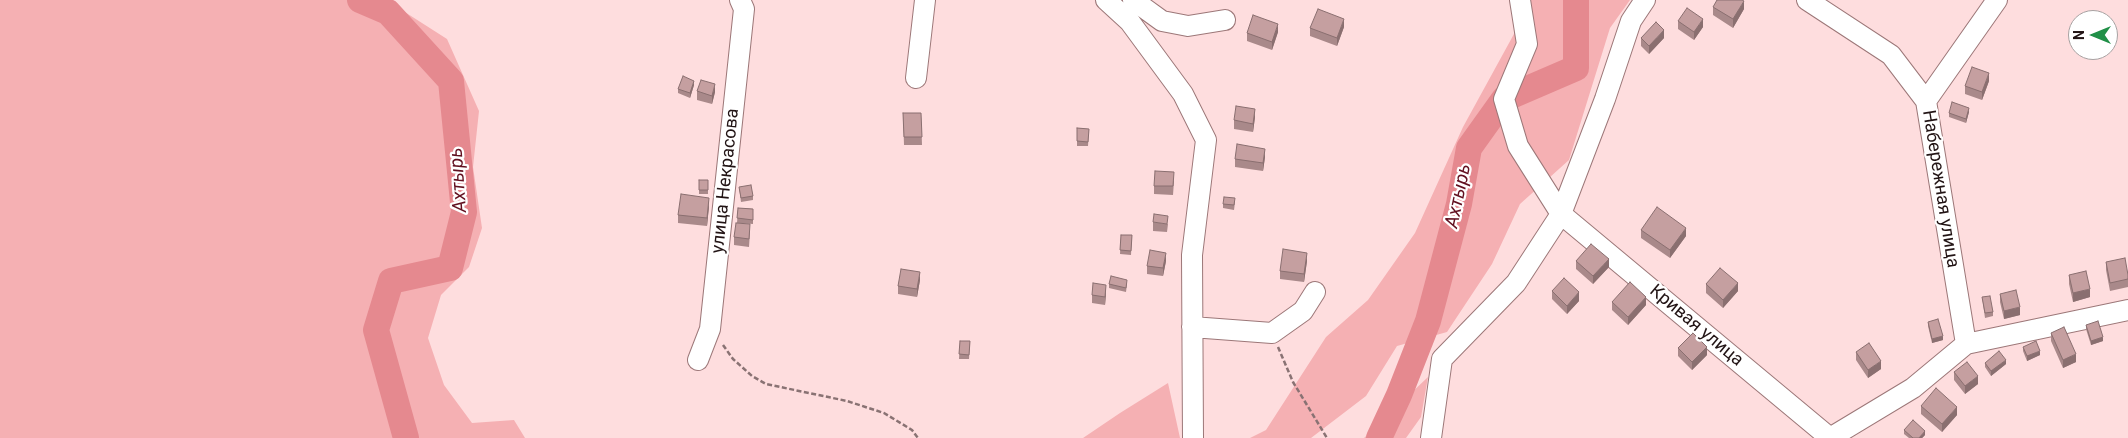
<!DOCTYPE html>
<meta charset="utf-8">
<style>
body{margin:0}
#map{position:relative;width:2128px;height:438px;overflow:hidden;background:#feddde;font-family:Roboto,sans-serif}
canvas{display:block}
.north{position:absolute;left:2068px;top:10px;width:50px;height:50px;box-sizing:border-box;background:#fff;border:1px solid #a7a1a1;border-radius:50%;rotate:270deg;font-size:14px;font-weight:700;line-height:20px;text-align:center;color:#221415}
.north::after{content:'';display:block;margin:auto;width:18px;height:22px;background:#219048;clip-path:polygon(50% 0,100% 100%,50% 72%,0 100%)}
</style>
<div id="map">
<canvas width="2128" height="438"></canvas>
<div class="north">N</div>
</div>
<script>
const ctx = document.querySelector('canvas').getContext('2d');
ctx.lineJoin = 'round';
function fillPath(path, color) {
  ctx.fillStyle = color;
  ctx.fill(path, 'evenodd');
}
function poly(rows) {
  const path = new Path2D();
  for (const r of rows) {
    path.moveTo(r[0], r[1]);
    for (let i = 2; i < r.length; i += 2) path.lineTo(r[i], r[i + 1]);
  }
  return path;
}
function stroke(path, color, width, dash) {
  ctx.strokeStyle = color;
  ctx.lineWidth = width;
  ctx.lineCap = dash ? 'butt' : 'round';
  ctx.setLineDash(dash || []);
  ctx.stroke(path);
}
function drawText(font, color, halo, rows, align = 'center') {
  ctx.font = font + ' Roboto,sans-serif';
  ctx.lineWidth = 4.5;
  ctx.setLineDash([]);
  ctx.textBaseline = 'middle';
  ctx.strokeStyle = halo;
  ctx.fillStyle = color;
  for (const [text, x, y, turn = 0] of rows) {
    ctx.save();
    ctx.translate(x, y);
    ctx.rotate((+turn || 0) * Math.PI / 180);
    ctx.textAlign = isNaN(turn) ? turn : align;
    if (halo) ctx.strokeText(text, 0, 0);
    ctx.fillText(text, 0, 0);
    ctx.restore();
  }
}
fillPath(poly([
 [0,0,386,0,447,39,479,111,473,167,482,228,469,267,441,295,428,338,444,385,472,423,514,420,525,438,0,438],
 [1523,0,1630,0,1610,28,1569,160,1520,204,1492,264,1447,332,1397,346,1366,396,1311,438,1250,438,1266,430,1326,337,1368,300,1415,233,1463,127,1520,23],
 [1428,377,1421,417,1406,438,1364,438],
 [1168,383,1180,438,1083,438,1120,413]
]), '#f5b0b3');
stroke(poly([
 [360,0,388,12,451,81,464,212,450,268,391,281,376,330,406,438],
 [1379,438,1399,395,1428,321,1459,204,1469,148,1504,99,1576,68,1576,0]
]), '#e5898f', 26);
const minor = poly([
 [1106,0,1130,22,1183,94,1206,140,1192,255,1193,438],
 [1133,0,1162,21,1188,26,1225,20],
 [1520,0,1527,44,1504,99,1518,146,1561,214,1830,438],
 [1807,0,1891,55,1926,101,1966,344],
 [916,78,925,0],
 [1926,101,1997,0],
 [1192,327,1272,333,1303,311,1315,292],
 [698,360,710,329,744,9,740,0],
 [1431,438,1442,359,1516,283,1561,214,1605,99,1631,21,1645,0],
 [1830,438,1913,388,1966,344,2128,310]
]);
stroke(minor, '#9c7778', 22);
stroke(poly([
 [723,345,733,359,752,376,766,384,847,401,884,413,912,430,918,438],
 [1278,347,1293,382,1327,438]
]), '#897273', 2.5, [5, 2.5]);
stroke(minor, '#fff', 20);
fillPath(poly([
 [1713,7,1744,9,1733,28,1713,15],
 [1678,21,1703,27,1694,40,1678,29],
 [1344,27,1337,46,1310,36,1310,28],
 [1278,32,1272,50,1247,41,1247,33],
 [1641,38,1664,38,1649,54,1641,46],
 [1989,81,1982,100,1965,94,1965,86],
 [694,85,690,98,678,93,678,89],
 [697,91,715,92,712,104,697,100],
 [1969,112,1966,123,1949,117,1949,113],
 [903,113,921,113,922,145,904,145],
 [1255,117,1253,132,1234,129,1234,120],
 [1077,128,1089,129,1088,146,1077,146],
 [1265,157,1263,171,1235,167,1235,159],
 [699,180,708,180,708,194,699,194],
 [1174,181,1173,195,1154,194,1154,186],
 [739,187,753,196,753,200,741,202],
 [1235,202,1234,210,1223,208,1223,204],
 [709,206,707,226,678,223,678,215],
 [738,208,753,209,753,224,737,223],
 [1153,222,1168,224,1167,232,1153,231],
 [1641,230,1686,236,1670,258,1641,238],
 [750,232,749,247,734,245,734,237],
 [1121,235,1132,235,1131,255,1120,254],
 [1166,261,1163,276,1147,274,1147,266],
 [1307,261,1304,282,1280,279,1280,271],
 [1576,261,1609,267,1593,284,1576,269],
 [2106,262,2128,275,2128,287,2110,291,2106,270],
 [2069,275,2090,297,2073,302,2069,284],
 [920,280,917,297,898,294,898,286],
 [1109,284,1127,284,1126,292,1109,288],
 [1706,284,1738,291,1723,308,1706,293],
 [1552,291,1579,301,1567,314,1552,299],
 [1106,293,1105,305,1092,303,1092,295],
 [2000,294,2020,315,2004,319,2000,302],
 [1982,297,1993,312,1993,316,1985,318],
 [1612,302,1646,305,1628,325,1612,310],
 [1928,322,1943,340,1932,343,1928,326],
 [2086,325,2103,341,2091,345,2086,329],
 [2051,333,2076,362,2063,368,2051,341],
 [960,341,970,341,969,359,959,359],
 [2023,347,2040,355,2027,361,2023,351],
 [1678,348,1707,355,1692,370,1678,356],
 [1856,352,1881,369,1868,378,1856,360],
 [1985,363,2006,364,1991,376,1985,367],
 [1954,372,1978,384,1965,394,1954,380],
 [1921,406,1957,415,1942,432,1921,414],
 [1904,430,1925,435,1922,438,1909,438,1904,434]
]), '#a9898a');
fillPath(poly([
 [1744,1,1744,9,1733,28,1733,19],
 [1344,19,1344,27,1337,46,1337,38],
 [1703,19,1703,27,1694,40,1694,32],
 [1278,24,1278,32,1272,50,1272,42],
 [1664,30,1664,38,1649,54,1649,46],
 [1989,73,1989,81,1982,100,1982,92],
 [694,81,694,85,690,98,690,93],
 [715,84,715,92,712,104,712,96],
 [1969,108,1969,112,1966,123,1966,119],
 [1255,109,1255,117,1253,132,1253,124],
 [1265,149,1265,157,1263,171,1263,163],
 [709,198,709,206,707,226,707,218],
 [1686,228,1686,236,1670,258,1670,250],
 [1166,253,1166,261,1163,276,1163,268],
 [1307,253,1307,261,1304,282,1304,274],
 [1609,259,1609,267,1593,284,1593,276],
 [920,272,920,280,917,297,917,289],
 [1738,283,1738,291,1723,308,1723,300],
 [1106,285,1106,293,1105,305,1105,297],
 [2090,289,2090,297,2073,302,2073,293],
 [1579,292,1579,301,1567,314,1567,306],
 [1646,297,1646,305,1628,325,1628,317],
 [2020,307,2020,315,2004,319,2004,311],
 [1943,336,1943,340,1932,343,1932,339],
 [2103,337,2103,341,2091,345,2091,341],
 [1707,347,1707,355,1692,370,1692,362],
 [2040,351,2040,355,2027,361,2027,356],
 [2076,354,2076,362,2063,368,2063,360],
 [2006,360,2006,364,1991,376,1991,371],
 [1881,361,1881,369,1868,378,1868,370],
 [1978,376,1978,384,1965,394,1965,386],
 [1957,407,1957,415,1942,432,1942,424],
 [1925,431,1925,435,1922,438,1919,438]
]), '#8a6f70');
const building = poly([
 [1717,0,1742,0,1744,1,1733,19,1713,7,1717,0],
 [1687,8,1703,19,1694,32,1678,21,1687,8],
 [1318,9,1344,19,1337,38,1310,28,1318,9],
 [1253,15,1278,24,1272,42,1247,33,1253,15],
 [1656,22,1664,30,1649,46,1641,38,1656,22],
 [1972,67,1989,73,1982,92,1965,86,1972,67],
 [683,76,694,81,690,93,678,89,683,76],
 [701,80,715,84,712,96,697,91,701,80],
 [1952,102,1969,108,1966,119,1949,113,1952,102],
 [1236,106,1255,109,1253,124,1234,120,1236,106],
 [903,113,921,113,922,137,904,137,903,113],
 [1077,128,1089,129,1088,142,1077,141,1077,128],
 [1237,144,1265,149,1263,163,1235,159,1237,144],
 [1155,171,1174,172,1173,186,1154,186,1155,171],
 [699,180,708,180,708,190,699,190,699,180],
 [751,185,753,196,741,198,739,187,751,185],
 [681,194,709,198,707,218,678,215,681,194],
 [1224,197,1235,198,1234,205,1223,204,1224,197],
 [1657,207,1686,228,1670,250,1641,230,1657,207],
 [738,208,753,209,753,220,737,218,738,208],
 [1154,214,1168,216,1167,224,1153,222,1154,214],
 [736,223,750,224,749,239,734,237,736,223],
 [1121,235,1132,235,1131,251,1120,250,1121,235],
 [1591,244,1609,259,1593,276,1576,261,1591,244],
 [1283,249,1307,253,1304,274,1280,271,1283,249],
 [1150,250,1166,253,1163,268,1147,266,1150,250],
 [2125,258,2128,275,2128,279,2110,283,2106,262,2125,258],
 [1720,268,1738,283,1723,300,1706,284,1720,268],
 [901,269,920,272,917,289,898,286,901,269],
 [2086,271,2090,289,2073,293,2069,275,2086,271],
 [1111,276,1127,280,1126,288,1109,284,1111,276],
 [1564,278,1579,292,1567,306,1552,291,1564,278],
 [1630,282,1646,297,1628,317,1612,302,1630,282],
 [1093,283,1106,285,1105,297,1092,295,1093,283],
 [2016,290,2020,307,2004,311,2000,294,2016,290],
 [1990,296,1993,312,1985,313,1982,297,1990,296],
 [1938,319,1943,336,1932,339,1928,322,1938,319],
 [2098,321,2103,337,2091,341,2086,325,2098,321],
 [2064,327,2076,354,2063,360,2051,333,2064,327],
 [1693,333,1707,347,1692,362,1678,348,1693,333],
 [960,341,970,341,969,355,959,354,960,341],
 [2036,341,2040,351,2027,356,2023,347,2036,341],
 [1869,343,1881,361,1868,370,1856,352,1869,343],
 [1999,351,2006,360,1991,371,1985,363,1999,351],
 [1967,362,1978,376,1965,386,1954,372,1967,362],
 [1936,388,1957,407,1942,424,1921,406,1936,388],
 [1913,420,1925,431,1919,438,1913,438,1904,430,1913,420]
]);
fillPath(building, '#c59fa0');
stroke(building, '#8a6f70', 1);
drawText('18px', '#221415', '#fff', [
 ["улица Некрасова",726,181,-84],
 ["Набережная улица",1940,189,81],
 ["Кривая улица",1696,326,40]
]);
drawText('italic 19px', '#621020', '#fff', [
 ["Ахтырь",459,180,-94],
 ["Ахтырь",1459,196,-78]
]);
</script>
